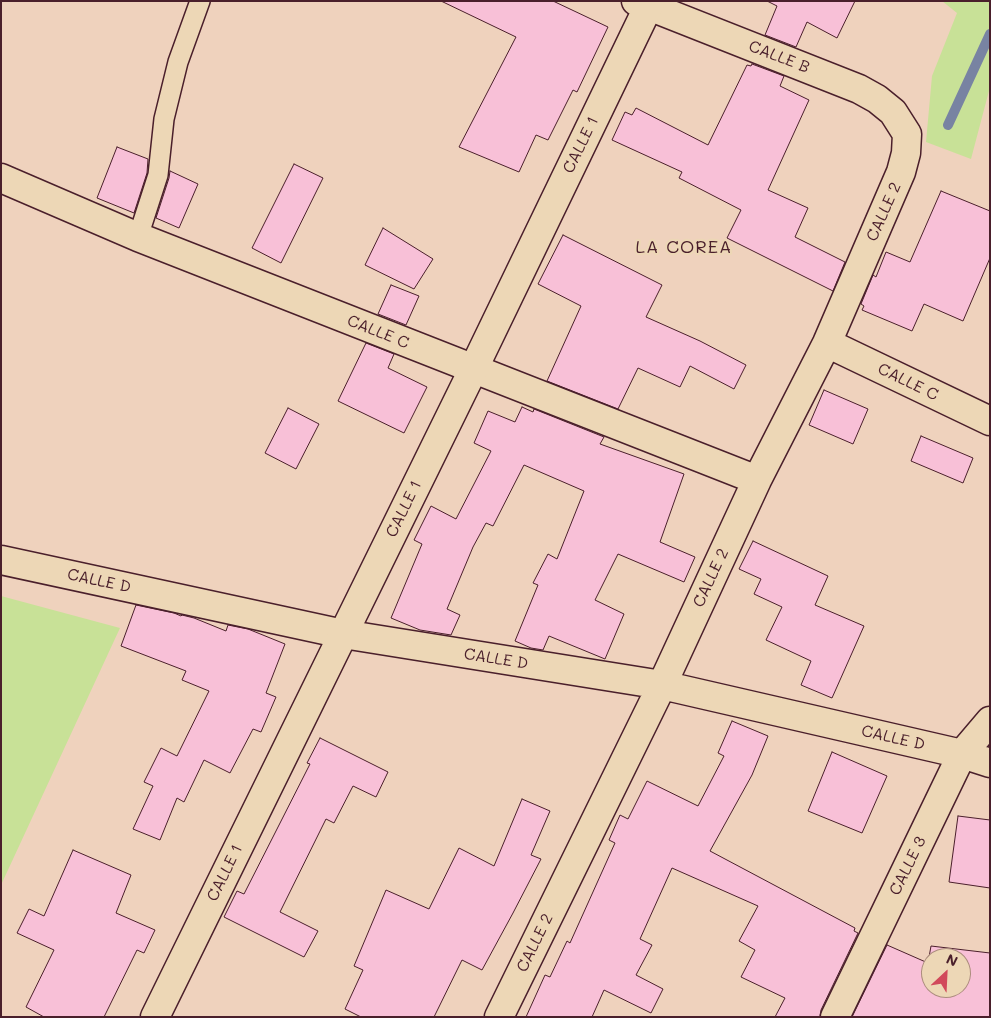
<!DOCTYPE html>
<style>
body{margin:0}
#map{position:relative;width:991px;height:1018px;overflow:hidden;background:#efd2bd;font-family:Mali,sans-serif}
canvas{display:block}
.frame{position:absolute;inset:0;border:2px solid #4a1f2b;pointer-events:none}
.north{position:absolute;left:921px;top:948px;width:50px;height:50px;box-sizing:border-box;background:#edd7b6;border:1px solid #ac8d7e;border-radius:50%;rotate:25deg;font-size:14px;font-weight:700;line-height:20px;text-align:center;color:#4a1f2b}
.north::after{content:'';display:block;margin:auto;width:18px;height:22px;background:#d1495b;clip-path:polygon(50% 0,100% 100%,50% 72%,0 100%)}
</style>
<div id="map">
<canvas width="991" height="1018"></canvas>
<div class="frame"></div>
<div class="north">N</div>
</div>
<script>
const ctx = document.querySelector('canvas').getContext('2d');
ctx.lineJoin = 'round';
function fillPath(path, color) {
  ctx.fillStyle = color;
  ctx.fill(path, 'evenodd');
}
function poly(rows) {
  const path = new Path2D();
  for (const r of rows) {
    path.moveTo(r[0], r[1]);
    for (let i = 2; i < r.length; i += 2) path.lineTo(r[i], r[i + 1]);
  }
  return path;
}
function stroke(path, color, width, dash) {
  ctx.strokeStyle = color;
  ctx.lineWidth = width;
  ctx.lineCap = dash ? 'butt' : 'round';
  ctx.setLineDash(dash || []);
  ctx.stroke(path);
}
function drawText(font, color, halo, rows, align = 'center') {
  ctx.font = font + ' Mali,sans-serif';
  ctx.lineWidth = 4.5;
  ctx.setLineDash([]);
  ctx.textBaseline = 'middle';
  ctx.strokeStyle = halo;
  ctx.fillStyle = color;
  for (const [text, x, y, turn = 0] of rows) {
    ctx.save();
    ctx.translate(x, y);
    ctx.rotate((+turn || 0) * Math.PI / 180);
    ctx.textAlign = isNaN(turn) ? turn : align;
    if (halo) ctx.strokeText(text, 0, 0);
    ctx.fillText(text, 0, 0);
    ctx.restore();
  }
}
fillPath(poly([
 [942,1,990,1,990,87,971,159,926,142,932,76,957,13],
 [1,596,120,628,1,885]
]), '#c8e197');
stroke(poly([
 [948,125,990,34]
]), '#7883a2', 10);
const building = poly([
 [441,1,553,1,608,27,577,92,573,90,548,140,536,135,519,172,459,147,516,37,441,1],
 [767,1,855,1,837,38,807,22,796,47,765,35,777,6,767,1],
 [752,64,784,76,780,86,809,100,768,190,808,208,795,237,845,262,833,291,727,238,741,210,679,178,682,172,612,140,625,112,632,115,636,108,708,145,747,65,751,66,752,64],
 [117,147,148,159,147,173,134,213,97,198,117,147],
 [294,164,323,178,281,263,252,248,294,164],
 [170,171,198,184,179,228,156,218,169,178,170,171],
 [941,191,990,211,990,258,963,321,924,304,912,331,862,310,864,306,861,304,873,275,876,277,886,252,910,262,941,191],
 [383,228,433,259,414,289,365,265,383,228],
 [563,235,662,285,646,317,700,341,746,365,734,389,690,366,680,387,638,368,618,409,547,381,581,306,538,284,563,235],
 [391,285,419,296,406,325,378,314,391,285],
 [366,343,394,354,388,368,427,387,404,433,338,401,366,343],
 [824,390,868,409,853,444,809,425,824,390],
 [522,407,533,412,534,409,604,437,600,444,684,474,660,542,695,557,684,582,618,554,595,600,624,614,605,659,549,636,543,650,531,648,515,641,538,585,533,583,548,554,557,559,584,491,524,465,493,526,486,523,473,547,447,609,460,615,451,635,420,630,391,618,422,544,414,540,431,506,456,519,491,451,474,443,488,411,515,422,522,407],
 [288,408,319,424,296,469,265,453,288,408],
 [921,436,973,458,963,483,911,461,921,436],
 [753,541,828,576,815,605,864,626,832,698,801,685,811,661,766,640,782,607,754,594,761,579,739,569,753,541],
 [136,605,174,613,181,616,182,615,194,618,226,631,228,625,248,629,285,644,266,693,276,697,261,732,253,729,230,773,204,760,184,802,177,798,160,840,133,829,153,786,144,782,161,748,177,756,209,691,182,680,186,671,121,646,136,605],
 [732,721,768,736,752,775,710,851,855,928,854,931,858,933,821,1010,820,1017,775,1017,785,998,741,977,755,950,739,941,758,906,672,868,640,939,652,945,636,975,663,989,651,1013,604,990,592,1017,526,1017,545,975,550,977,567,941,570,943,615,843,609,840,620,815,628,819,647,781,698,806,724,756,718,753,732,721],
 [320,738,388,772,376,797,353,786,334,823,326,819,280,912,318,931,304,957,224,917,237,891,244,894,310,764,307,763,320,738],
 [832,752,887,776,862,833,808,811,832,752],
 [522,799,550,811,531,855,541,859,513,913,482,970,462,960,434,1017,361,1017,345,1009,363,970,354,966,386,890,429,909,459,848,494,866,522,799],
 [958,816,990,820,990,888,949,882,958,816],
 [73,850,131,875,116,913,155,930,144,953,137,950,104,1017,44,1017,26,1007,54,950,17,933,29,909,44,916,73,850],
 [887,945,928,963,931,946,990,953,990,1017,852,1017,887,945],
 [931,958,961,958,961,988,931,988,931,958]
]);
fillPath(building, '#f8c0d7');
stroke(building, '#4a1f2b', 1);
const lane = poly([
 [138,237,158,175,164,119,178,62,200,1]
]);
const street = poly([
 [1,178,138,237,757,480],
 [827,343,990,421],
 [1,560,343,634,662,685,962,754,990,763],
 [499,1017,662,685,757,480,827,343,901,172,906,153,907,134,893,112,877,99,859,89,636,1],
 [835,1017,962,754,990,721]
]);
const secondary = poly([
 [155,1017,473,370,651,1]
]);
stroke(lane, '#4a1f2b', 22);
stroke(street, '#4a1f2b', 31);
stroke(secondary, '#4a1f2b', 31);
stroke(lane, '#edd7b6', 19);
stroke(street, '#edd7b6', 28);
stroke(secondary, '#edd7b6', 28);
drawText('16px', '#4a1f2b', '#edd7b6', [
 ["CALLE B",779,57,21],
 ["CALLE 1",581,145,-64],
 ["CALLE 2",884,212,-66],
 ["CALLE C",378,332,22],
 ["CALLE C",908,382,26],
 ["CALLE 1",404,509,-64],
 ["CALLE 2",711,578,-65],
 ["CALLE D",99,581,12],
 ["CALLE D",496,659,9],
 ["CALLE D",893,738,13],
 ["CALLE 3",908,866,-64],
 ["CALLE 1",225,873,-64],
 ["CALLE 2",535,943,-64]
]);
ctx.letterSpacing = '1px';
drawText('18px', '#4a1f2b', '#edd7b6', [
 ["LA COREA",684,247]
]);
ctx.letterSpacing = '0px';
</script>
